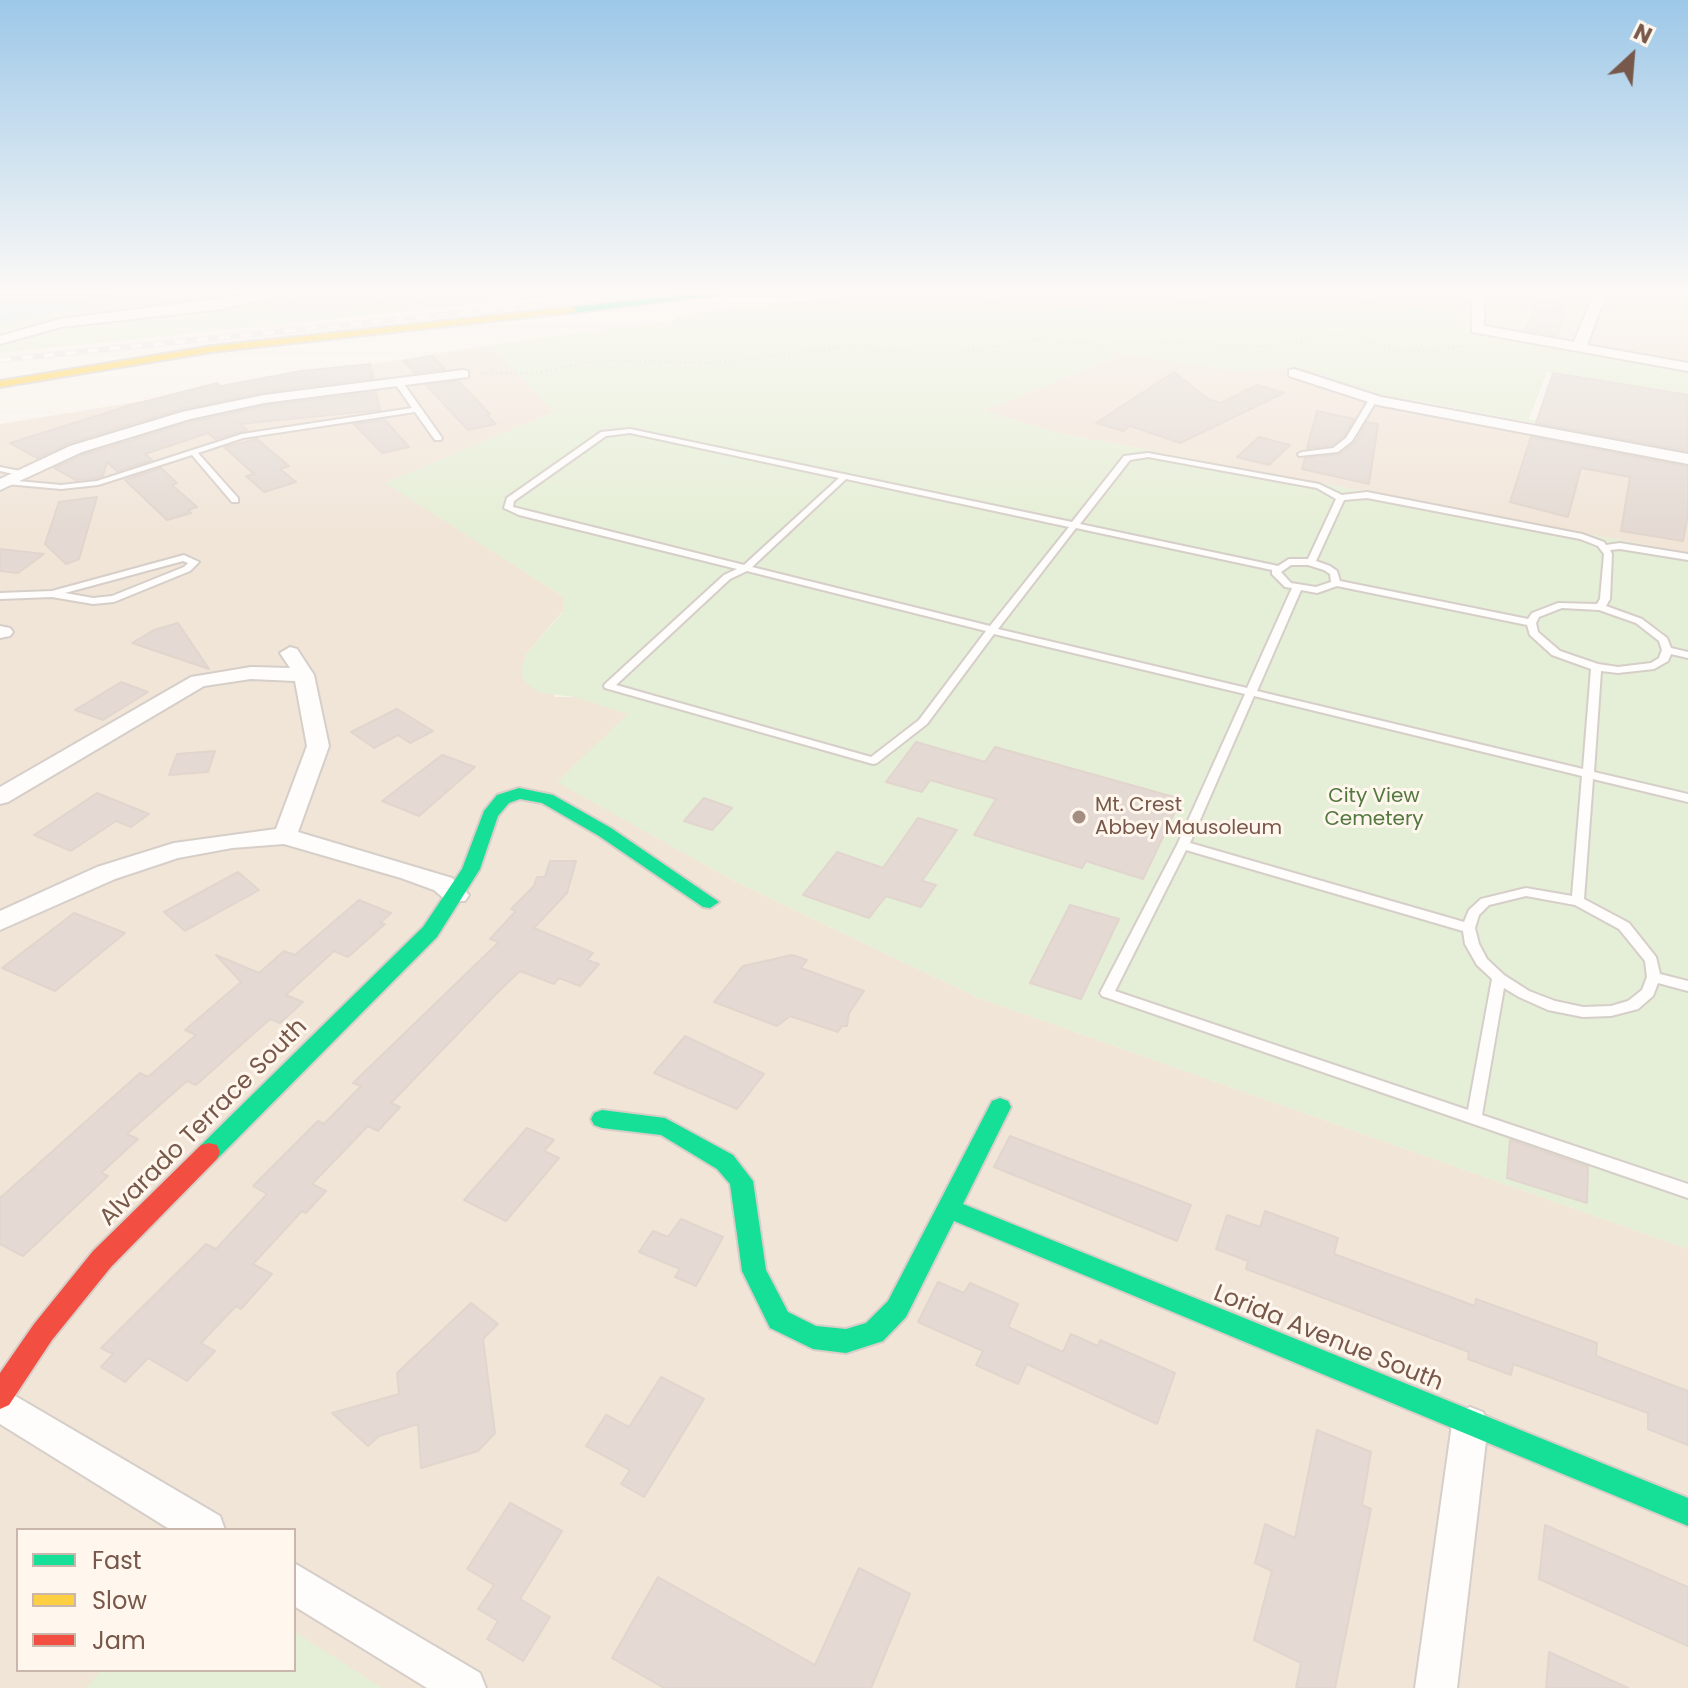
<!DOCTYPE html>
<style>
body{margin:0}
#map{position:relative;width:1688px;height:1688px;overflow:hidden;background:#f8f2eb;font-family:Poppins,sans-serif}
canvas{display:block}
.legend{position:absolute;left:16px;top:1528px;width:280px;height:144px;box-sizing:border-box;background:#fff7ed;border:2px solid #c9b7ac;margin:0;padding:10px 14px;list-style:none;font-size:24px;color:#77584a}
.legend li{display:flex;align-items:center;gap:16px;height:40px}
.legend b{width:40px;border:2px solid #c9b7ac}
.north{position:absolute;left:1592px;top:16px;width:80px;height:80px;-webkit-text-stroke:6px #fff7ed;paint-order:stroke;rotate:26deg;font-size:22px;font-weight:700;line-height:32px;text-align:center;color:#77584a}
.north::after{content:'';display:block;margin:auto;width:28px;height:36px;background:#77584a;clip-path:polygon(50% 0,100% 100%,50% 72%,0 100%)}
</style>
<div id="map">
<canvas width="1688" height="1688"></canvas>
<ul class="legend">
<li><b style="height:10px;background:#16e098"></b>Fast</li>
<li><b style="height:10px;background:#ffcf43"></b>Slow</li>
<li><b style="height:10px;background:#f24e42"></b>Jam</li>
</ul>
<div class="north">N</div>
</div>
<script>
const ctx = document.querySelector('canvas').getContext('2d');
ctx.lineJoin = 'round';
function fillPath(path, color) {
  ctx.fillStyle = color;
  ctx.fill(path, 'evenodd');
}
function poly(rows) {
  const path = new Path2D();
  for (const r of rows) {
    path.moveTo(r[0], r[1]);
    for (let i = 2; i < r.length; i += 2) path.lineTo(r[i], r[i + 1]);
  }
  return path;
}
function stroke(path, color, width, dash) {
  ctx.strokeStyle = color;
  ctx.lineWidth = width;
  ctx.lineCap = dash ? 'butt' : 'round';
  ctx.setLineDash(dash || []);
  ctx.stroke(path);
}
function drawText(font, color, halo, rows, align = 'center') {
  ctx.font = font + ' Poppins,sans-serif';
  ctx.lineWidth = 6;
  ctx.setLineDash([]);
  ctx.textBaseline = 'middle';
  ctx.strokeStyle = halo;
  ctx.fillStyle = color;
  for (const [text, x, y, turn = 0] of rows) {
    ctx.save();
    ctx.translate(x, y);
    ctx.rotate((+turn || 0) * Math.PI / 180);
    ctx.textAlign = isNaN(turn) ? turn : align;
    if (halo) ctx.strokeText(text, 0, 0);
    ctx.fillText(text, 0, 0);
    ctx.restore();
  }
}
fillPath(poly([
 [981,294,1221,294,1192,299,1029,310],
 [1338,294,1688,294,1688,371,1469,330,1466,316],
 [490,345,554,412,386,483,564,597,563,611,526,654,555,697,575,697,629,713,558,782,734,881,976,997,1688,1249,1688,1688,0,1688,0,424],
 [18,1530,294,1530,294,1670,18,1670],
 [1121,355,1298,367,1418,403,1688,452,1688,553,1058,433,983,411]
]), '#f1e5d8');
fillPath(poly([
 [0,294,577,294,0,353],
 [859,294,981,294,1029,310,1192,299,1221,294,1338,294,1466,316,1469,330,1688,371,1688,395,1547,372,1529,419,1688,448,1688,452,1369,392,1298,367,1241,372,1145,357,1121,355,984,411,1058,433,1688,553,1688,1249,976,997,734,881,557,782,628,714,575,697,540,693,525,682,521,671,526,654,563,612,564,597,385,483,554,412,490,345,676,320,674,316],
 [294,1631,382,1688,86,1688,101,1670,294,1670]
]), '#e5eed6');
fillPath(poly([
 [0,294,119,294,86,305,0,323]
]), '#cde7e8');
const building = poly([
 [1540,294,1566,294,1559,312,1565,313,1557,336,1526,330,1540,294],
 [432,356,445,369,415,373,403,361,432,356],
 [370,364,373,378,264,392,181,409,69,443,37,458,10,443,128,406,217,383,221,386,301,371,370,364],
 [1174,372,1208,399,1221,403,1257,385,1284,393,1180,443,1130,426,1123,431,1096,423,1174,372],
 [1553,373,1688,395,1688,451,1536,423,1553,373],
 [458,381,490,414,487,415,496,424,468,430,426,385,458,381],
 [376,392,380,410,240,424,247,430,215,439,208,433,145,454,152,460,117,471,107,462,103,476,96,478,76,480,54,468,83,455,191,422,264,406,376,392],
 [1317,411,1354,419,1344,436,1332,445,1307,448,1317,411],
 [385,420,409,447,382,453,354,424,385,420],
 [1367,422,1378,424,1369,484,1302,469,1305,458,1340,454,1355,443,1367,422],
 [1259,437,1290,445,1269,465,1237,457,1259,437],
 [1531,437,1688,467,1688,514,1683,541,1621,531,1630,477,1581,468,1568,517,1510,502,1531,437],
 [257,439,289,466,280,469,296,482,264,492,246,476,254,474,224,447,257,439],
 [161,468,177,483,172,485,197,507,188,510,191,513,167,520,125,480,161,468],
 [97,497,79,559,66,564,45,544,59,502,97,497],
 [0,549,44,554,18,573,0,571,0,549],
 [178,623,209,669,132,643,154,630,178,623],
 [121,682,148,692,103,720,75,710,121,682],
 [397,709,433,731,410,743,398,735,374,748,351,732,397,709],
 [916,742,985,762,995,747,1181,799,1143,879,1086,861,1082,868,974,835,996,799,930,780,922,792,886,782,916,742],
 [215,751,208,772,169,775,177,754,215,751],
 [442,755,475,767,419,816,382,801,442,755],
 [97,793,149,814,131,827,116,821,71,851,34,835,97,793],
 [704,798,732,808,712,830,684,821,704,798],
 [918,818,957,830,922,881,936,885,921,907,886,896,869,918,803,895,837,852,883,868,918,818],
 [550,861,576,861,567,893,534,928,593,953,587,960,599,964,580,986,559,978,554,984,520,971,498,992,391,1103,400,1107,378,1131,368,1126,312,1184,326,1191,306,1213,302,1211,253,1264,272,1274,241,1309,236,1306,201,1343,215,1351,187,1381,148,1358,125,1382,101,1367,113,1354,101,1348,206,1244,216,1249,267,1194,253,1186,318,1121,324,1124,361,1086,353,1083,499,942,490,939,516,911,511,909,534,886,537,877,545,877,550,861],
 [238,872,259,890,185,931,164,912,238,872],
 [359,900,391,913,380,923,385,924,348,957,334,951,286,995,303,1002,280,1023,270,1019,196,1085,187,1081,127,1134,138,1139,101,1173,108,1176,23,1256,0,1244,0,1198,140,1073,148,1077,196,1035,185,1030,241,982,216,955,259,973,284,951,295,955,359,900],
 [1070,905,1119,919,1081,999,1030,983,1070,905],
 [74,913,125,933,55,991,2,968,74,913],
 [792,955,807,960,801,968,864,991,849,1013,847,1026,842,1026,838,1032,790,1016,777,1026,714,1002,743,966,792,955],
 [685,1036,764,1074,737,1109,654,1073,685,1036],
 [527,1128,554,1140,544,1151,559,1158,506,1221,464,1200,527,1128],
 [1010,1136,1191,1205,1177,1241,994,1167,1010,1136],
 [1510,1140,1588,1167,1587,1203,1507,1178,1510,1140],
 [1265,1211,1338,1238,1334,1254,1475,1306,1476,1299,1597,1343,1596,1356,1688,1391,1688,1445,1648,1429,1648,1413,1513,1364,1511,1375,1468,1359,1469,1352,1246,1269,1248,1261,1216,1249,1227,1215,1260,1227,1265,1211],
 [681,1219,723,1237,696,1286,675,1277,680,1269,639,1252,653,1231,668,1237,681,1219],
 [938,1282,964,1293,970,1283,1018,1304,1008,1327,1063,1352,1071,1334,1098,1346,1100,1340,1175,1373,1157,1424,1027,1364,1018,1384,976,1365,983,1351,918,1322,938,1282],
 [471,1303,498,1324,483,1339,495,1433,478,1451,421,1468,418,1424,379,1436,368,1446,332,1413,399,1394,397,1373,471,1303],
 [661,1377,704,1399,644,1497,621,1484,630,1470,586,1446,606,1415,629,1427,661,1377],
 [1317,1430,1371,1452,1362,1505,1371,1509,1335,1688,1296,1688,1301,1663,1254,1640,1272,1571,1255,1563,1265,1524,1295,1538,1317,1430],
 [510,1503,562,1531,520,1599,550,1617,523,1661,487,1639,498,1621,478,1609,494,1585,467,1569,510,1503],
 [1545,1525,1688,1587,1688,1646,1539,1579,1545,1525],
 [859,1568,910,1594,871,1688,664,1688,612,1658,658,1577,815,1665,859,1568],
 [1549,1652,1628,1688,1546,1688,1549,1652]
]);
fillPath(building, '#e4dad3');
stroke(building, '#e1d5cd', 2);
const lane = poly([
 [395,380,401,380,442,438,441,440,435,440,415,412,243,438,198,453,238,498,238,502,232,502,192,455,98,485,61,489,6,484,2,482,6,480,61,485,97,481,242,434,412,408,394,382,395,380],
 [1370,398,1377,400,1352,441,1338,452,1299,456,1298,454,1302,452,1333,448,1346,438,1370,398],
 [630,429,1072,522,1124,456,1148,453,1319,484,1342,495,1367,492,1582,534,1604,542,1606,545,1620,543,1688,554,1688,560,1620,549,1610,550,1612,554,1610,599,1606,606,1642,619,1667,638,1671,648,1688,652,1688,658,1671,654,1668,661,1654,669,1618,673,1601,671,1594,772,1688,794,1688,802,1593,779,1584,899,1629,923,1656,957,1660,974,1688,981,1688,991,1658,983,1653,996,1638,1009,1611,1016,1583,1017,1548,1010,1519,997,1504,988,1482,1115,1688,1184,1688,1198,1102,996,1100,993,1177,845,1245,694,994,634,927,724,877,763,873,764,605,688,604,686,605,684,724,575,737,569,519,515,504,508,507,498,601,432,630,429],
 [630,433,839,478,744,565,513,507,514,501,606,436,630,433],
 [1148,457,1317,488,1336,499,1308,559,1289,559,1278,566,1080,524,1130,460,1148,457],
 [846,479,1069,527,990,626,752,567,846,479],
 [1367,498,1580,539,1598,546,1604,554,1600,599,1597,604,1558,603,1532,613,1528,619,1340,581,1337,571,1330,566,1316,561,1344,500,1367,498],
 [1076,528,1272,570,1272,574,1285,587,1292,588,1247,688,998,629,1076,528],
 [1291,565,1308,565,1324,570,1330,574,1331,582,1316,587,1291,583,1281,572,1291,565],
 [747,571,986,631,919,720,871,757,616,685,730,579,747,571],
 [1337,586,1527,625,1530,635,1552,655,1591,669,1583,769,1257,691,1301,590,1317,593,1337,586],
 [1562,608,1599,610,1636,623,1659,641,1662,650,1659,658,1651,663,1618,667,1598,664,1560,651,1538,632,1536,623,1539,617,1562,608],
 [1254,696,1582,776,1572,896,1526,888,1485,898,1481,899,1469,910,1464,922,1190,843,1254,696],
 [1186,850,1463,931,1465,944,1477,965,1492,979,1468,1110,1115,991,1186,850],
 [1526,896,1575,905,1619,929,1645,961,1647,977,1642,990,1628,1001,1611,1006,1583,1007,1555,1001,1529,991,1504,975,1487,959,1479,944,1475,928,1479,915,1489,905,1526,896],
 [0,467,25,472,26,474,22,476,0,471,0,467],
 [184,555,199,562,190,571,114,602,93,604,52,597,0,599,0,593,52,591,184,555],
 [183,561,188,563,184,567,112,596,93,598,65,593,183,561]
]);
const street = poly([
 [257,294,280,294,221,309,61,327,0,344,0,336,60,319,257,294],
 [1472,294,1484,294,1484,326,1574,342,1594,294,1606,294,1587,345,1688,363,1688,371,1472,332,1472,294],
 [1294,369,1381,397,1688,454,1688,464,1378,405,1289,376,1289,370,1294,369],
 [463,370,468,371,468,377,264,403,190,419,82,452,0,490,0,479,70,446,182,412,264,395,463,370],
 [0,626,10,628,13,632,10,636,0,638,0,626],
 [290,647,297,649,314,675,329,746,298,832,452,878,469,895,465,901,447,901,434,890,401,878,284,844,232,848,178,858,115,879,0,930,0,911,97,867,174,843,276,829,307,746,295,681,251,679,204,686,8,802,0,804,0,787,191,677,251,667,290,668,280,653,290,647],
 [0,1387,220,1516,225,1530,171,1530,0,1424,0,1387],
 [1470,1407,1483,1412,1488,1424,1457,1688,1415,1688,1452,1424,1457,1412,1470,1407],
 [294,1563,480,1673,486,1688,427,1688,294,1606,294,1563]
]);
const fast = poly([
 [697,294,725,294,572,313,567,310,572,307,697,294],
 [519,788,553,795,611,828,719,902,710,908,703,907,599,836,542,803,520,799,509,803,498,816,480,869,437,937,217,1159,209,1161,201,1159,198,1152,201,1145,423,927,462,869,484,811,497,795,519,788],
 [1000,1098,1008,1101,1011,1107,963,1204,1688,1498,1688,1526,954,1221,906,1317,883,1341,846,1353,813,1349,770,1328,742,1271,730,1184,717,1169,661,1135,602,1128,594,1125,591,1119,594,1113,602,1110,665,1118,733,1155,753,1181,766,1270,788,1312,816,1326,846,1329,866,1323,888,1301,992,1101,1000,1098]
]);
const slow = poly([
 [572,307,577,310,575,312,212,352,0,387,0,381,212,346,572,307]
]);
const jam = poly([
 [209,1143,217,1145,220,1152,217,1159,111,1267,52,1340,9,1405,0,1409,0,1373,34,1324,93,1251,201,1145,209,1143]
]);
stroke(lane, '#d6cec8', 4);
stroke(street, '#d6cec8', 4);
stroke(fast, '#d7cec8', 4);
stroke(slow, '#d7cec8', 4);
stroke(jam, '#d7cec8', 4);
stroke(poly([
 [511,295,523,294],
 [285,307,316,294],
 [273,310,478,299],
 [481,373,537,373,600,360,708,363,849,347,944,355,1043,339,1102,345,1169,342,1262,347,1339,334,1409,352,1471,346]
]), '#dad2ce', 2, [1, 4]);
fillPath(lane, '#fefdfc');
fillPath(street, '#fefdfc');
fillPath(fast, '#16e098');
fillPath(slow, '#ffcf43');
fillPath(jam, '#f24e42');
const rail = poly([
 [0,360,648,294]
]);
stroke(rail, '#e5e3e5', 6);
stroke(rail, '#fff7ed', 4, [11]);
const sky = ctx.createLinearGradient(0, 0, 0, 530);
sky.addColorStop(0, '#9dc8e8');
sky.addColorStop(0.55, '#fcf9f6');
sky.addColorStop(1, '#fcf9f600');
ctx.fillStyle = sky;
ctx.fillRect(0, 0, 1688, 530);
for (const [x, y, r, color] of [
 [1079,817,8,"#a48e82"]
]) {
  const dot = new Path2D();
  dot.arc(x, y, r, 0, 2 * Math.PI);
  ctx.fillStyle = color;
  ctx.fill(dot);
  stroke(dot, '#fff7ed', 3);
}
drawText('20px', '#52773f', '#fff7ed', [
 ["City View",1374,797],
 ["Cemetery",1374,820]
]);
drawText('20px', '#77584a', '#fff7ed', [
 ["Mt. Crest",1095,806],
 ["Abbey Mausoleum",1095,829]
], 'left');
drawText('24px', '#77584a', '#fff7ed', [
 ["Alvarado Terrace South",204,1123,-45],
 ["Lorida Avenue South",1328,1339,22]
]);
</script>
